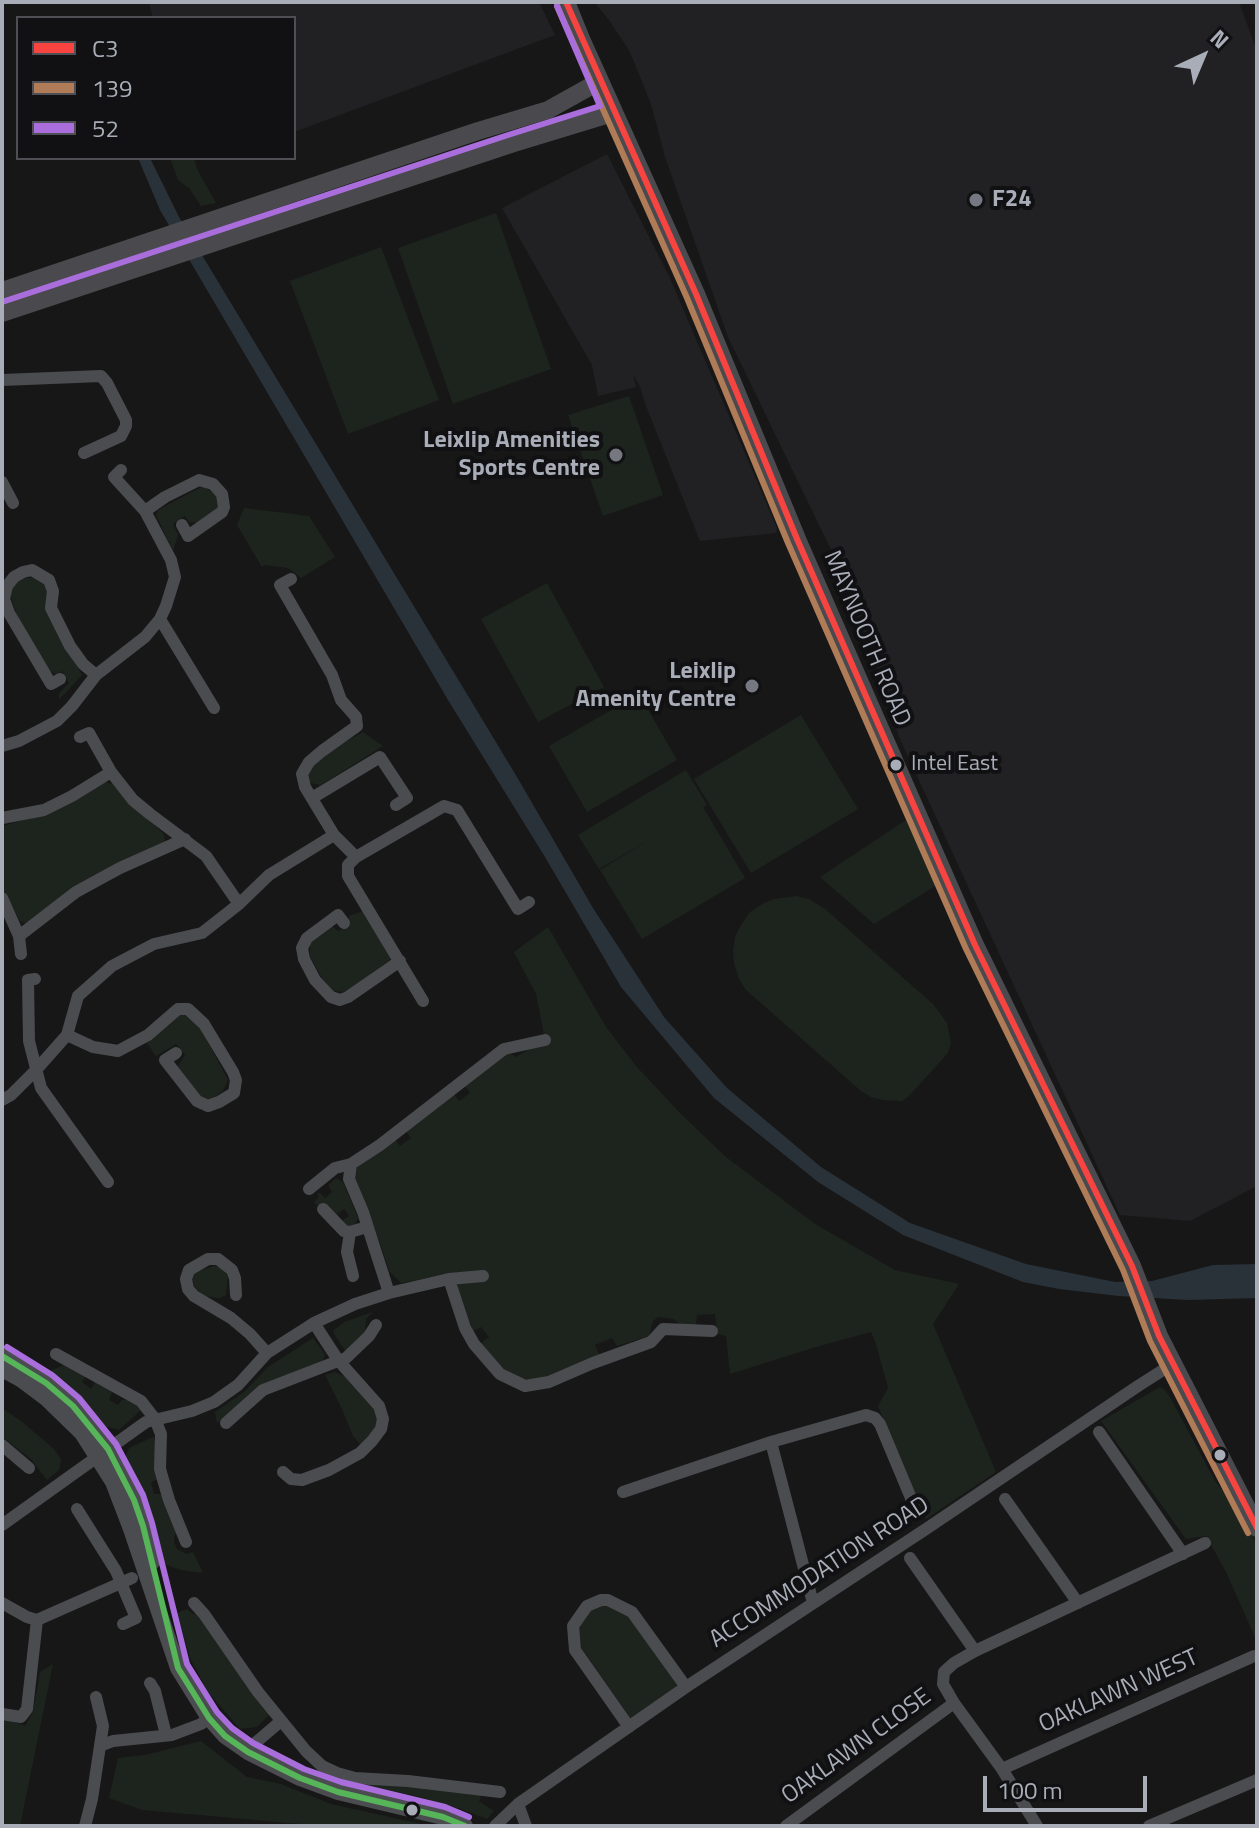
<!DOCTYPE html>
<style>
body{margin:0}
#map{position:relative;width:1259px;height:1828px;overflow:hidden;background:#171717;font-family:"Titillium Web",sans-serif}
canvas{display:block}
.frame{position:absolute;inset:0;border:4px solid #a8adb8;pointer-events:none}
.legend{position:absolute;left:16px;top:16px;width:280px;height:144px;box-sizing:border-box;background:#111113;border:2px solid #4d4f55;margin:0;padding:10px 14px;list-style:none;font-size:24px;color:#a8adb8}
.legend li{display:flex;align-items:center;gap:16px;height:40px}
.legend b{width:40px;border:2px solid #4d4f55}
.north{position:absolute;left:1163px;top:16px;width:80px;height:80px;-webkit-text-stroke:6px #111113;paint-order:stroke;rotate:44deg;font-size:22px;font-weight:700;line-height:32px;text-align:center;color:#a8adb8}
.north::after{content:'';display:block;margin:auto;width:28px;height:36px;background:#a8adb8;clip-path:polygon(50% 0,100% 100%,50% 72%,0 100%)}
.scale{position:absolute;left:983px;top:1776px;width:164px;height:36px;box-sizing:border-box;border:4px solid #a8adb8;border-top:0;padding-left:10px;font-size:24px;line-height:28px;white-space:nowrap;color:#a8adb8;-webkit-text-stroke:6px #111113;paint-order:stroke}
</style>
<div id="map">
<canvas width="1259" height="1828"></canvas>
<div class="frame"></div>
<ul class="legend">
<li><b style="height:10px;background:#f84441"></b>C3</li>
<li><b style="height:10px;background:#b07c57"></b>139</li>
<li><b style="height:10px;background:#a96edc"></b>52</li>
</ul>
<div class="north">N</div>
<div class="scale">100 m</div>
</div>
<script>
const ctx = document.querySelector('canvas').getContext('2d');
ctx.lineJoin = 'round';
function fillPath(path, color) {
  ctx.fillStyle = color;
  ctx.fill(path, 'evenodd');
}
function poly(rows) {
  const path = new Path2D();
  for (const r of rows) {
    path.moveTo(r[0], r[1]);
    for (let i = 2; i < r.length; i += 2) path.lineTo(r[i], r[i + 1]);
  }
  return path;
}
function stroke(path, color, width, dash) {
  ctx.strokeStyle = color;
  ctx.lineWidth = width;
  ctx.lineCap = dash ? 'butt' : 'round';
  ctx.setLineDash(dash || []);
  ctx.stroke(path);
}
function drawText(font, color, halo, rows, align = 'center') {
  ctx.font = font + ' "Titillium Web",sans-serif';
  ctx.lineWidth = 8;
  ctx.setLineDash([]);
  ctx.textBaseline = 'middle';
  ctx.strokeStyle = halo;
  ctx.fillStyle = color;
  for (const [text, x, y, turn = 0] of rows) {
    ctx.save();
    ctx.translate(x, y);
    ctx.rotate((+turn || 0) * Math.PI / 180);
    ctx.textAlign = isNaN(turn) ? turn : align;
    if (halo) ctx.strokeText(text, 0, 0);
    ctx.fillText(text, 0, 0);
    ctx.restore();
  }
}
fillPath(poly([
 [149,2,539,2,555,35,294,132,294,18,153,18],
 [594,2,1239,2,1257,51,1257,1186,1190,1221,1120,1215,899,737,871,652,835,558,728,337,665,157,651,104,630,52,609,20],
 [607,154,669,276,777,528,776,533,700,541,646,406,640,387,633,374,636,387,598,396,592,365,502,208]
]), '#212123');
fillPath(poly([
 [170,158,194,158,197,169,216,203,201,206,189,188,178,180],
 [496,213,551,369,453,404,398,248],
 [381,247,439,400,348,434,290,281],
 [629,396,663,495,603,516,568,415],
 [203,486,215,494,218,499,218,507,214,512,197,523,189,522,185,516,173,524,178,535,173,551,156,515,158,510],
 [244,508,309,516,335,557,301,578,288,568,265,565,262,567,237,525],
 [26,578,35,578,43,582,48,590,50,618,82,675,59,700,59,693,69,683,62,671,56,674,49,671,18,618,10,595,12,589,17,581],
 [547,583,604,687,538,722,481,619],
 [639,694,677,760,587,812,549,746],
 [801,715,858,809,751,873,694,779],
 [363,732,383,746,321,785,310,783,305,773,325,753],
 [686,770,707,805,703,807,745,878,642,939,600,870,654,837,599,869,578,835],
 [104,782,113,784,131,804,163,833,165,839,164,846,26,923,20,921,2,888,2,826,46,814],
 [906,820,937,885,874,924,820,877],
 [796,896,809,899,825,909,933,1004,947,1023,951,1043,948,1053,908,1097,902,1101,883,1100,871,1097,861,1091,746,990,739,979,734,963,733,950,735,937,741,925,750,912,764,903,774,899],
 [363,911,391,959,346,992,333,991,322,978,310,956,310,942,332,926,338,931,348,926,349,916],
 [548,927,606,1027,636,1066,682,1115,726,1157,815,1224,895,1270,959,1284,933,1324,996,1472,926,1519,878,1406,888,1388,876,1344,871,1332,816,1347,730,1374,726,1336,717,1334,715,1314,697,1315,696,1324,687,1327,681,1326,674,1319,658,1317,653,1321,649,1336,617,1346,612,1338,595,1345,599,1354,545,1378,529,1380,517,1377,504,1369,492,1359,481,1343,489,1337,481,1327,473,1331,457,1294,459,1272,401,1283,389,1271,380,1243,354,1178,355,1170,360,1164,395,1139,400,1146,411,1138,406,1131,454,1094,459,1101,470,1093,465,1086,503,1055,509,1053,516,1057,545,1040,536,994,514,952],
 [182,1013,193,1018,202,1031,228,1080,223,1091,210,1100,202,1099,180,1071,178,1066,185,1055,176,1044,156,1056,147,1043],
 [336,1178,343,1182,358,1218,354,1226,346,1225,342,1221,349,1216,344,1209,337,1214,321,1205,316,1205,314,1202,319,1197,317,1194,320,1193,325,1198,332,1192,329,1187,329,1184],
 [214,1266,221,1267,228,1276,226,1295,220,1298,202,1296,194,1285,192,1275,201,1270],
 [373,1312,366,1319,365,1333,346,1352,334,1334,334,1330,344,1322],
 [313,1338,325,1354,323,1361,259,1390,217,1423,215,1412,244,1392,268,1367],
 [66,1364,86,1375,82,1382,91,1389,95,1382,112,1392,109,1400,118,1405,122,1400,129,1400,137,1404,141,1410,119,1430,101,1425,77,1398,47,1372],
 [335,1372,346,1377,372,1406,378,1420,375,1429,361,1445,353,1436,342,1409,325,1375],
 [1160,1387,1165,1390,1170,1397,1215,1481,1241,1513,1257,1545,1257,1642,1226,1572,1206,1536,1186,1539,1101,1421],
 [2,1408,21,1421,54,1449,61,1459,59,1470,47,1480,30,1458,2,1437],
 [153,1437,157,1445,159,1479,151,1482,154,1494,163,1494,177,1533,174,1536,174,1542,177,1549,186,1554,193,1552,203,1573,181,1570,162,1563,142,1496,125,1459,129,1448],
 [605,1604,632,1616,678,1686,631,1719,581,1647,578,1637,580,1620,586,1613],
 [187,1609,193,1614,199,1614,270,1714,257,1727,240,1729,208,1692,190,1658,177,1613],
 [53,1664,20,1826,2,1826,2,1717,25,1726,33,1712,40,1672],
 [201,1741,247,1777,281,1784,331,1804,430,1826,324,1826,142,1810,109,1798,118,1758,145,1755],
 [362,1782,478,1791,481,1796,479,1801,494,1811,487,1819,458,1808,420,1797,363,1785]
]), '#1d241e');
fillPath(poly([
 [138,158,150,158,179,217,517,777,593,908,664,1017,727,1088,821,1167,910,1223,1026,1264,1115,1282,1152,1281,1213,1265,1257,1264,1257,1298,1188,1300,1119,1296,1059,1289,1023,1282,903,1235,818,1182,714,1098,621,987,545,857,448,700,160,210]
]), '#2a3239');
stroke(poly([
 [2,380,101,376,107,383,126,420,126,426,121,436,84,453],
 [2,482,13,503],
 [145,511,165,497,199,480,213,484,222,494,224,507,222,512,188,536,182,525],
 [291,579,280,585,332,675,341,700,356,717,357,726,322,751,309,762,302,774,305,787,334,835],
 [160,619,214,708],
 [60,679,51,684,9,613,4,599,7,586,14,577,23,572,32,570,49,580,53,591,51,608,70,646,83,664,96,675],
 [80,737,89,733,111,772,133,800,150,814,206,856,239,904],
 [2,746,19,741,57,721,72,706,96,675,145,637,160,619,166,606,175,577,171,560,145,511,114,477,121,470],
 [312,798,380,757,407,798,396,805],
 [2,818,44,810,72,796,111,772],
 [2,898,19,936,76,892,120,868,185,839],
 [344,923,338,915,307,938,302,948,304,959,315,980,331,997,340,1000,348,997,400,961],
 [19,936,21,954],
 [35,979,28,980,29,1041,41,1088,108,1182],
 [423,1001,348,876,348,865,356,857,444,806,457,810,518,909,529,902],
 [67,1035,93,1047,118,1051,148,1035,178,1009,188,1009,204,1024,233,1072,236,1080,234,1093,219,1102,208,1106,197,1101,165,1060,176,1053],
 [2,1100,11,1095,36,1070,67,1035,78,996,112,966,154,944,202,933,239,904,269,875,334,835,356,857],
 [351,1164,349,1179,363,1212,389,1293],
 [309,1189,335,1168,351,1164,380,1145,504,1049,545,1040],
 [323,1209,344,1231,350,1232,367,1227],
 [350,1232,347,1252,353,1276],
 [449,1279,465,1328,474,1344,500,1374,525,1386,549,1382,593,1363,651,1342,663,1329,712,1331],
 [236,1295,235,1278,232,1270,218,1259,208,1259,189,1270,186,1279,188,1289,194,1296,231,1318,250,1334,267,1353],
 [56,1354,141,1401,155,1419,161,1434,160,1469,169,1500,186,1542],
 [226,1423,263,1390,346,1358,369,1336,376,1325],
 [1099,1432,1183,1554],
 [771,1442,813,1603],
 [2,1445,29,1468],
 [283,1472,291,1479,302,1480,329,1470,360,1453,372,1441,381,1429,383,1419,379,1406,338,1360,314,1323],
 [623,1492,771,1442,866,1415,875,1418,880,1424,916,1510],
 [1005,1499,1078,1603],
 [77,1509,116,1571,136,1618,123,1624],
 [2,1525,146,1422,192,1411,214,1402,238,1385,267,1353,314,1323,355,1304,389,1293,449,1279,483,1276],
 [910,1558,975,1651],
 [2,1603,27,1617,37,1620],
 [194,1603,204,1614,258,1692,306,1751,322,1766,337,1773,355,1778,408,1781,500,1792],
 [150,1683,155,1691,166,1735],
 [96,1697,103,1726,100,1746,113,1741,172,1735,201,1724,209,1718],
 [2,1714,21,1717,27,1709,37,1620,132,1578],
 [629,1727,575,1650,573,1626,587,1606,601,1600,608,1600,632,1612,686,1687],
 [248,1752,254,1744,281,1721],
 [1002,1769,1254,1656],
 [518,1804,526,1826],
 [85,1826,92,1799,100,1746],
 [495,1826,518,1804,686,1687,926,1529,1138,1386,1174,1363],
 [786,1826,954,1703],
 [1037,1826,1002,1769,954,1703,943,1684,944,1672,954,1663,975,1651,1205,1543],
 [1149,1826,1257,1780]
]), '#4b4c50', 12);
stroke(poly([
 [2,1356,46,1383,73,1406,104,1442,134,1500,152,1562],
 [2,1369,22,1380,46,1398,82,1433,113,1482,131,1529,178,1668,209,1718,225,1736,248,1752,300,1778,338,1792,443,1817,465,1826]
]), '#4b4c50', 16);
stroke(poly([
 [566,2,581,39,696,294,797,539,975,945,1132,1266,1159,1336,1257,1528],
 [2,291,478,131,548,110,600,81],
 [2,313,511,144,603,116,613,111]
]), '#4a4a4e', 18);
stroke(poly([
 [566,2,696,294,797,539,975,945,1132,1266,1159,1336,1257,1528]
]), '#f84441', 6);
stroke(poly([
 [557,6,687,298,788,543,966,949,1123,1270,1150,1341,1248,1533]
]), '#b07c57', 6);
stroke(poly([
 [2,302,508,135,600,106,557,6],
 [7,1347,52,1375,79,1398,116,1444,143,1495,152,1523,187,1664,217,1712,232,1728,253,1743,304,1769,341,1782,445,1807,469,1817]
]), '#a96edc', 6);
stroke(poly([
 [2,1356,46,1383,73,1406,108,1449,134,1500,143,1526,178,1668,209,1718,225,1736,248,1752,300,1778,338,1792,443,1817,465,1826]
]), '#56b559', 6);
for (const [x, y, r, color] of [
 [976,200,8,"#757880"],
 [616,455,8,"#757880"],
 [752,686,8,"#757880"],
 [896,765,7,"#a8adb8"],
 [1220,1455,7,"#a8adb8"],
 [412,1810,7,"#a8adb8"]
]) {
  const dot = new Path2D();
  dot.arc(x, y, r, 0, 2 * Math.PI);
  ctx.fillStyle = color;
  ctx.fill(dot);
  stroke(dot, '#111113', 3);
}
drawText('22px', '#a8adb8', '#111113', [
 ["Intel East",911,765]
], 'left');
drawText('bold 24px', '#a8adb8', '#111113', [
 ["F24",992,200,"left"],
 ["Leixlip Amenities",600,441],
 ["Sports Centre",600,469],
 ["Leixlip",736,672],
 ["Amenity Centre",736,700]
], 'right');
drawText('24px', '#a8adb8', '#111113', [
 ["MAYNOOTH ROAD",866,639,67],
 ["ACCOMMODATION ROAD",820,1573,-33],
 ["OAKLAWN WEST",1119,1692,-24],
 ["OAKLAWN CLOSE",857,1747,-36]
]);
</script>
